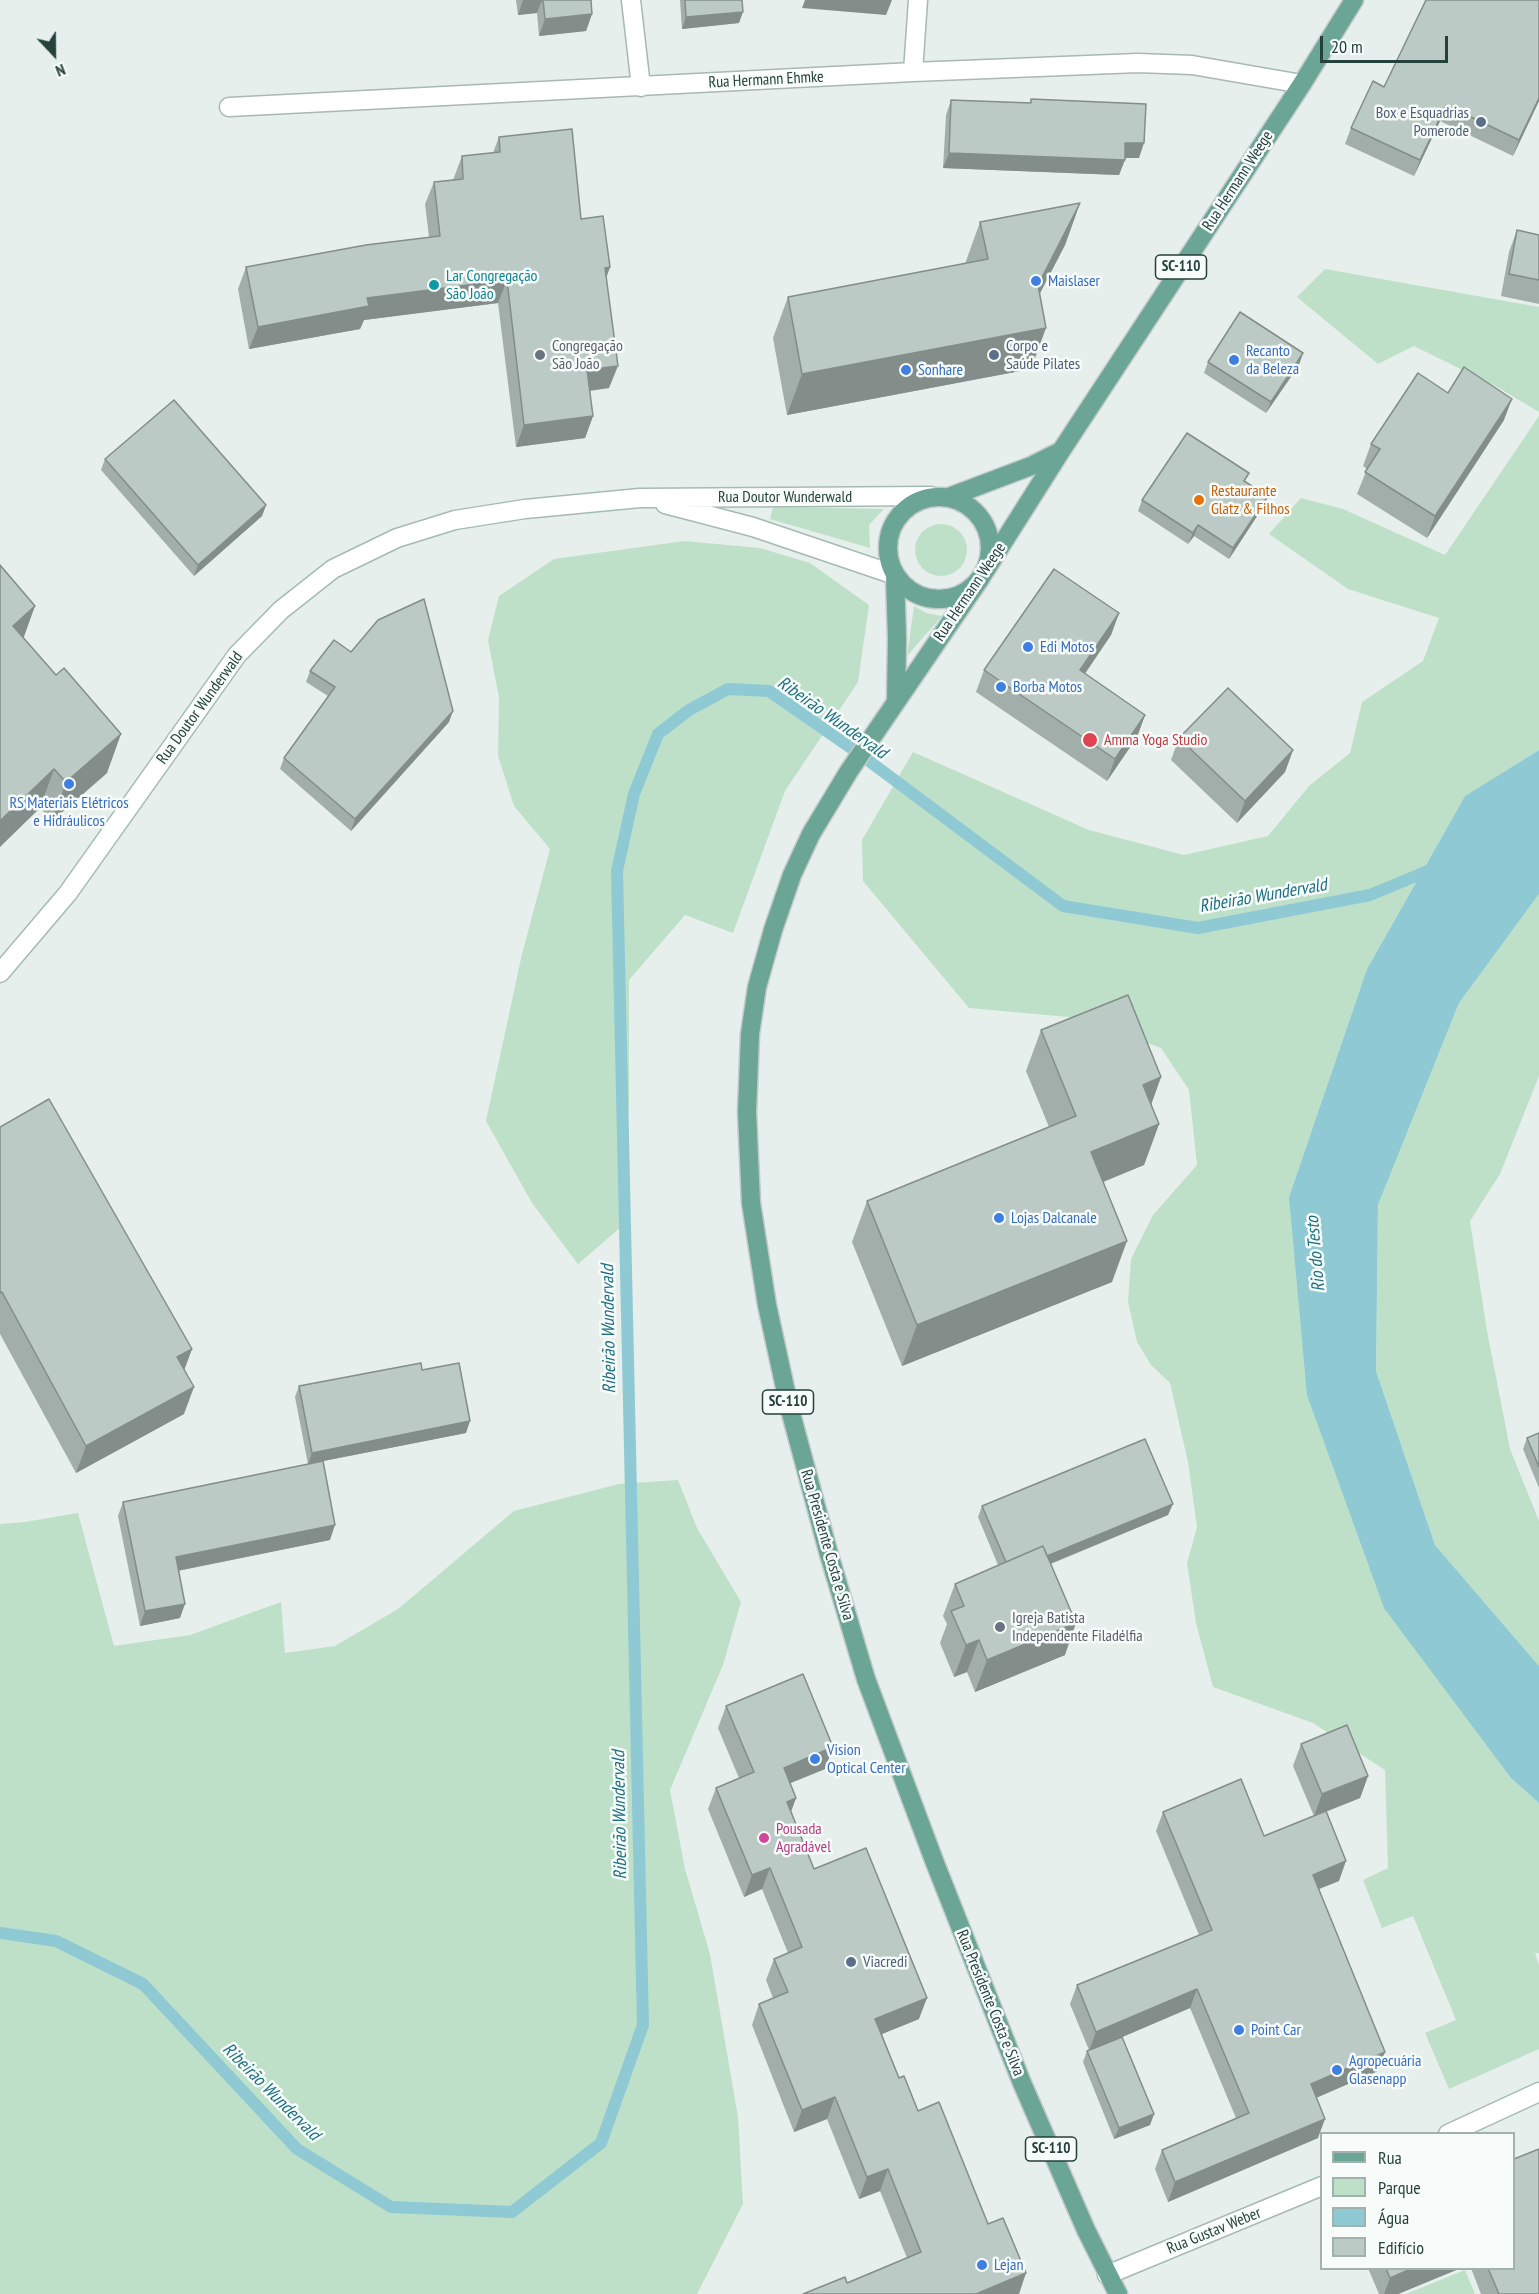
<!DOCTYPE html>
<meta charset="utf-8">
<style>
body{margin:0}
#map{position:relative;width:1539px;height:2294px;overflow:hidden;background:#e6efeb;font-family:"PT Sans Narrow",sans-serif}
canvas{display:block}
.legend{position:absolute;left:1320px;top:2132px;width:195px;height:138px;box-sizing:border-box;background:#f7fbf9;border:2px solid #a3b1ad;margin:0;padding:8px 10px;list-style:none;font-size:18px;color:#24423a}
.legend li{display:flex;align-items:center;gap:12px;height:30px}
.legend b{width:30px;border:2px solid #a3b1ad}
.north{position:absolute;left:24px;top:24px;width:60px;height:60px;-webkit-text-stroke:4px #f7fbf9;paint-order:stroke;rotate:158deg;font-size:16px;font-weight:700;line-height:24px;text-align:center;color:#24423a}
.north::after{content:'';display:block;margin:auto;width:21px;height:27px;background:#24423a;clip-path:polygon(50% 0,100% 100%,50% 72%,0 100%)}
.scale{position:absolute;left:1320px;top:36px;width:128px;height:27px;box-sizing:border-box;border:3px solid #24423a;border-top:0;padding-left:8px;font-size:18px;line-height:21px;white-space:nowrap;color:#24423a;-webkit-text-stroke:4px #f7fbf9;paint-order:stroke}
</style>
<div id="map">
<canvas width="1539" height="2294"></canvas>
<ul class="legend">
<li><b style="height:8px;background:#6aa596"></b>Rua</li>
<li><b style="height:16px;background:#bfe0c8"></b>Parque</li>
<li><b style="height:16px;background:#8ec9d4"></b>Água</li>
<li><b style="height:16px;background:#bbcac4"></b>Edifício</li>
</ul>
<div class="north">N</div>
<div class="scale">20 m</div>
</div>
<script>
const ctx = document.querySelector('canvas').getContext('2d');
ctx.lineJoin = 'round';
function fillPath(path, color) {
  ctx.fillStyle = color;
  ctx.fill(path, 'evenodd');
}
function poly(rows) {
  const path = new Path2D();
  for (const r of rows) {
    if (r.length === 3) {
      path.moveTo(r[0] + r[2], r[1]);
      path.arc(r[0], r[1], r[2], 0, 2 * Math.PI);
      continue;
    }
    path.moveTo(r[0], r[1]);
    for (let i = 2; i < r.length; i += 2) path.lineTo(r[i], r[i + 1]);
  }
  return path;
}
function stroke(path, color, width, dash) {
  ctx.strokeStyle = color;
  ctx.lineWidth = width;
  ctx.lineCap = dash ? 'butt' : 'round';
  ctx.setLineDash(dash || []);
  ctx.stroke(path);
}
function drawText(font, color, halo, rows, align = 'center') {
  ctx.font = font + ' "PT Sans Narrow",sans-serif';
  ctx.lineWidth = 5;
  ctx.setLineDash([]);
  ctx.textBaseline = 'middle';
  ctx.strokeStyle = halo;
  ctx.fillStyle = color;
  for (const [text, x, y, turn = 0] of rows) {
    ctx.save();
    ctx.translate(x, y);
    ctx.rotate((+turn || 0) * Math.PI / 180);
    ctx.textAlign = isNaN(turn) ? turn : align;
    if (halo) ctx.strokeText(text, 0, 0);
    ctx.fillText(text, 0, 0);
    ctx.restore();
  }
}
fillPath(poly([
 [1325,269,1539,307,1539,412,1497,387,1414,346,1378,364,1297,297],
 [1539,416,1539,750,1465,796,1367,969,1289,1197,1511,1778,1539,1803,1539,1953,1535,1953,1539,1965,1539,2049,1449,2089,1425,2033,1456,2020,1413,1916,1382,1928,1363,1880,1388,1868,1385,1770,1313,1723,1213,1687,1196,1623,1187,1563,1197,1527,1188,1462,1170,1383,1151,1365,1137,1342,1128,1302,1131,1259,1153,1215,1197,1165,1189,1090,1161,1048,1079,1018,969,1008,863,881,862,840,913,752,1089,830,1184,855,1268,836,1309,786,1350,753,1362,702,1423,661,1439,618,1348,589,1269,534,1301,498,1343,509,1445,555],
 [773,507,884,509,869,525,870,548,770,519],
 [941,550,26],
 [684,541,760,548,810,563,869,605,858,682,785,791,733,933,685,915,629,980,629,1103,621,1227,578,1264,532,1203,486,1121,522,954,550,849,514,806,498,756,499,698,488,640,499,596,554,559],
 [914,606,926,613,942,616,907,656],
 [1539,894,1539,1076,1500,1174,1470,1221,1487,1331,1510,1449,1539,1521,1539,1666,1435,1545,1376,1371,1378,1205,1459,1003],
 [678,1480,697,1528,741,1602,723,1665,670,1790,685,1869,710,1954,738,2117,743,2204,697,2294,0,2294,0,1524,25,1522,78,1513,114,1646,190,1635,281,1602,285,1653,335,1646,398,1609,514,1511,619,1484],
 [1465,2270,1475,2294,1406,2294]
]), '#bfe0c8');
fillPath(poly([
 [1539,750,1539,894,1459,1003,1378,1205,1376,1371,1435,1545,1539,1666,1539,1803,1511,1778,1384,1608,1307,1395,1289,1197,1367,969,1465,796]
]), '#8ec9d4');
stroke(poly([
 [0,1933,56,1941,143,1984,297,2149,391,2207,512,2212,601,2143,643,2025,617,871,634,794,658,734,689,710,728,689,769,691,857,752,1063,906,1198,928,1370,895,1435,868]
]), '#8ec9d4', 12);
const street = poly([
 [631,0,641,87],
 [913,72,918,0],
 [229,107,913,72,1138,63,1192,65,1302,84]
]);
const secondary = poly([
 [665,504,753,527,895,575],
 [0,973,68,893,237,655,281,610,333,569,397,538,455,520,525,509,640,498,931,496],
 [1448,2134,1539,2092],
 [1107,2275,1322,2186]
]);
const primary = poly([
 [939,548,51],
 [949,497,1031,466,1059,452],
 [895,575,897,638,896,701],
 [1118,2294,1086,2230,1022,2083,935,1863,866,1679,828,1551,789,1406,767,1305,751,1203,747,1112,750,1034,757,987,773,930,792,875,811,834,849,771,980,579,1061,451,1302,84,1354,0]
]);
stroke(street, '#a8b8b2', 21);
stroke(secondary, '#a4bbb3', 21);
stroke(primary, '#c2cac8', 21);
stroke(street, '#fff', 18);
stroke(secondary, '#fff', 18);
stroke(primary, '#6aa596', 18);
fillPath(poly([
 [516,0,591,0,592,14,586,31,539,36,537,13,518,15],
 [680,0,742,0,739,23,682,29],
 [1539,0,1539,101,1513,156,1440,121,1414,176,1345,144,1351,128,1384,87],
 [1031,99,1139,158,1125,158,1119,175,943,168,946,115,951,100,1030,103],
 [499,137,581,219,610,267,606,277,609,388,590,391,593,416,585,438,516,447,498,303,364,320,360,329,249,349,238,289,246,267,429,237,425,204,434,182,453,180,462,156,493,153],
 [1080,203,1065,245,1040,293,1031,369,787,415,773,338,788,297,965,264,980,222],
 [1517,230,1539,235,1539,304,1501,296,1509,252],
 [1208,362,1299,365,1266,413,1204,373],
 [1448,393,1504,420,1427,538,1357,494,1367,469,1363,466,1371,444],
 [105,459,266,505,262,516,194,576,101,470],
 [1245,482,1263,507,1229,559,1194,536,1188,544,1138,511,1142,500],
 [1119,613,1111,635,1085,674,1145,715,1137,737,1107,781,976,692,984,670],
 [24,638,107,773,52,821,40,808],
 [351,652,449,722,351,831,280,769,284,758,328,696,306,682,310,671],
 [1179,738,1293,750,1285,772,1237,823,1171,760],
 [1041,1030,1161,1077,1151,1104,1159,1124,1144,1165,1103,1182,1112,1282,902,1366,852,1242,867,1201,1049,1127,1026,1071],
 [0,1127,192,1349,184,1369,184,1414,76,1473,0,1334],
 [422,1370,466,1433,323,1461,330,1540,178,1571,180,1618,140,1626,118,1516,123,1502,308,1464,295,1397,299,1386],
 [1539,1433,1539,1488,1523,1449,1527,1438],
 [982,1506,1168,1515,1051,1564,1065,1655,975,1692,967,1672,954,1677,940,1643,947,1624,943,1616,955,1584,998,1565,978,1517],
 [726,1706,825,1769,790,1783,796,1798,791,1812,814,1869,919,2019,882,2034,899,2078,918,2111,988,2224,847,2283,907,2258,880,2191,859,2199,827,2119,794,2132,752,2025,759,2004,773,1998,766,1980,774,1959,788,1953,762,1889,744,1897,708,1809,716,1788,739,1778,718,1728],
 [1301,1744,1368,1776,1360,1798,1326,1812,1339,1881,1319,1889,1378,2071,1316,2098,1318,2138,1168,2202,1155,2169,1162,2150,1236,2118,1190,2008,1118,2039,1154,2114,1150,2125,1114,2139,1083,2062,1087,2051,1089,2050,1070,2004,1077,1985,1199,1935,1156,1831,1163,1812,1264,1836,1314,1816,1293,1766],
 [1368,2268,1461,2268,1398,2294,1379,2294],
 [1471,2268,1514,2268,1539,2294,1481,2294]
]), '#a1aea9');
fillPath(poly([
 [523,0,542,0,537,13,518,15],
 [805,0,892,0,886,15,802,8],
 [743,12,739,23,682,29,686,17],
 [592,14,586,31,539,36,545,19],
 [1539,98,1539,101,1513,156,1519,140],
 [1446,105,1440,121,1414,176,1420,160],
 [1125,143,1144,143,1139,158,1120,158],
 [949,153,1125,160,1119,175,943,168],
 [1080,203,1065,245,1023,326,1038,285],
 [610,267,602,290,605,268],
 [507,280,498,303,364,320,360,329,249,349,258,327,367,298],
 [1046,328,1031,369,787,415,802,374],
 [1303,353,1299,365,1266,413,1271,402],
 [618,366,609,388,579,392,587,370],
 [1512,399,1504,420,1427,538,1435,516],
 [593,416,585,438,516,447,524,425],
 [1268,496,1263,507,1229,559,1233,548],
 [266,505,262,516,194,576,198,565],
 [1198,525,1194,536,1188,544,1193,533],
 [35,606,21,645,13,626],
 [1119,613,1111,635,1072,692,1080,670],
 [453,711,449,722,351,831,355,819],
 [1145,715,1137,737,1107,781,1115,759],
 [121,734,107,773,52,821,66,782],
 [1293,750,1285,772,1237,823,1245,801],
 [54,769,40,808,0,847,0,821],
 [1161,1077,1146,1119,1143,1085],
 [1159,1124,1144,1165,1076,1193,1091,1152],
 [1127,1241,1112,1282,902,1366,917,1325],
 [192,1349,182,1376,177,1357],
 [194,1387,184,1414,76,1473,86,1446],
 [470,1421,466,1433,308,1464,312,1453],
 [1173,1504,1168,1515,1005,1582,1009,1571],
 [335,1525,330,1540,171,1572,176,1557],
 [185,1604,180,1618,140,1626,145,1611],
 [1076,1623,1065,1655,975,1692,987,1660],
 [979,1640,967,1672,954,1677,966,1645],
 [833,1747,825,1769,776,1789,784,1768],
 [1368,1776,1360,1798,1314,1816,1322,1794],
 [796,1798,788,1819,787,1802],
 [1346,1861,1339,1881,1306,1894,1313,1875],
 [770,1868,762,1889,744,1897,752,1875],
 [1197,1989,1190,2008,1089,2051,1096,2032],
 [927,1998,919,2019,867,2040,875,2019],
 [1385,2052,1378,2071,1304,2103,1311,2084],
 [835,2097,827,2119,794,2132,802,2110],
 [1154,2114,1150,2125,1114,2139,1119,2128],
 [1325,2119,1318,2138,1168,2202,1175,2182],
 [888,2169,880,2191,859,2199,867,2177],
 [1413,2268,1461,2268,1398,2294,1384,2294,1390,2278],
 [1026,2273,1019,2294,976,2294]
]), '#838d89');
const building = poly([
 [543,0,591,0,592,14,545,19,543,0],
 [685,0,742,0,743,12,686,17,685,0],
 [1426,0,1539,0,1539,98,1519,140,1446,105,1420,160,1351,128,1373,81,1384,87,1426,0],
 [1031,99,1146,104,1144,143,1125,143,1125,160,949,153,951,100,1031,103,1031,99],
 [572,129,581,219,603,216,610,267,605,268,618,366,587,370,593,416,524,425,507,280,367,298,369,306,258,327,246,267,366,245,440,236,434,182,463,179,462,156,500,152,499,137,572,129],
 [1080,203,1038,285,1046,328,802,374,788,297,988,259,980,222,1080,203],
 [1517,230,1539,235,1539,280,1509,274,1517,230],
 [1240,312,1303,353,1271,402,1208,362,1240,312],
 [1464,367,1512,399,1435,516,1365,472,1380,449,1371,444,1418,373,1448,393,1464,367],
 [174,400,266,505,198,565,105,459,174,400],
 [1187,433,1249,473,1244,481,1268,496,1233,548,1198,525,1193,533,1142,500,1187,433],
 [0,565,35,606,13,626,56,675,64,668,121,734,66,782,54,769,0,821,0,565],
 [1054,569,1119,613,1080,670,1145,715,1115,759,984,670,1054,569],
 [424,599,453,711,355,819,284,758,335,687,310,671,334,640,351,652,378,620,424,599],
 [1228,688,1293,750,1245,801,1179,738,1228,688],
 [1128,995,1161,1077,1143,1085,1159,1124,1091,1152,1127,1241,917,1325,867,1201,1076,1116,1041,1030,1128,995],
 [49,1099,192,1349,177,1357,194,1387,86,1446,2,1292,0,1293,0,1127,49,1099],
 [421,1363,422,1370,459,1363,470,1421,312,1453,299,1386,421,1363],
 [1539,1433,1539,1467,1527,1438,1539,1433],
 [1145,1439,1173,1504,1047,1556,1043,1546,1006,1562,982,1506,1145,1439],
 [323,1461,335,1525,176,1557,185,1604,145,1611,123,1502,323,1461],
 [1043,1546,1076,1623,987,1660,979,1640,966,1645,951,1611,964,1606,955,1584,1043,1546],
 [803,1674,833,1747,784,1768,796,1798,787,1802,814,1869,866,1848,927,1998,875,2019,899,2078,904,2076,918,2111,939,2102,988,2224,1003,2218,1026,2273,976,2294,803,2294,845,2277,847,2283,921,2252,888,2169,867,2177,835,2097,802,2110,759,2004,788,1992,774,1959,802,1947,770,1868,752,1875,716,1788,754,1772,726,1706,803,1674],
 [1347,1725,1368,1776,1322,1794,1301,1744,1347,1725],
 [1241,1779,1264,1836,1326,1811,1346,1861,1313,1875,1385,2052,1311,2084,1325,2119,1175,2182,1162,2150,1249,2113,1197,1989,1096,2032,1077,1985,1212,1930,1163,1812,1241,1779],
 [1122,2037,1154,2114,1119,2128,1087,2051,1122,2037],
 [1539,2149,1539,2294,1499,2294,1488,2268,1514,2268,1514,2159,1539,2149],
 [1386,2268,1413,2268,1390,2278,1386,2268]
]);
fillPath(building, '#bbcac4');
stroke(building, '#838d89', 1.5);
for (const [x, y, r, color] of [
 [1481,122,6,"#5c6f8a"],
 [1036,281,6,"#3f7fe0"],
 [434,285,6,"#0f9aa8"],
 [540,355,6,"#6b7280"],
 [994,355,6,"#5c6f8a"],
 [1234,360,6,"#3f7fe0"],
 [906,370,6,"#3f7fe0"],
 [1199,500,6,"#e8710a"],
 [1028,647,6,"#3f7fe0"],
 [1001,687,6,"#3f7fe0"],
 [1090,740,8,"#e0444e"],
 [69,784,6,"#3f7fe0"],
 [999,1218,6,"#3f7fe0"],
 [1000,1627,6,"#6b7280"],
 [815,1759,6,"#3f7fe0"],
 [764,1838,6,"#d1479c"],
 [851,1962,6,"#5c6f8a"],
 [1239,2030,6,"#3f7fe0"],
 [1337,2070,6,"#3f7fe0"],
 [982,2265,6,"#3f7fe0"]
]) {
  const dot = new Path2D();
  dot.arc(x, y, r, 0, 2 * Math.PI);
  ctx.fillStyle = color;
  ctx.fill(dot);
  stroke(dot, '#f7fbf9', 2);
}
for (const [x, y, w] of [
 [1181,267,51],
 [788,1402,51],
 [1051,2149,51]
]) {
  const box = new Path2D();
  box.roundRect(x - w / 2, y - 12, w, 24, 4.5);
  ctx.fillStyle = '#f7fbf9';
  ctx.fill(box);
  stroke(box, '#24423a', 1.5);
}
drawText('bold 15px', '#24423a', null, [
 ["SC-110",1181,267],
 ["SC-110",788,1402],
 ["SC-110",1051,2149]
]);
drawText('16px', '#24423a', '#f7fbf9', [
 ["Rua Hermann Ehmke",766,80,-3],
 ["Rua Hermann Weege",1238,181,-57],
 ["Rua Doutor Wunderwald",785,497],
 ["Rua Hermann Weege",970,592,-56],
 ["Rua Doutor Wunderwald",200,708,-54],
 ["Rua Presidente Costa e Silva",827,1545,74],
 ["Rua Presidente Costa e Silva",990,2003,68],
 ["Rua Gustav Weber",1214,2231,-22]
]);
drawText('16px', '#4e5e75', '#f7fbf9', [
 ["Box e Esquadrias",1469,113,"right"],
 ["Pomerode",1469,131,"right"],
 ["Corpo e",1006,346],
 ["Saúde Pilates",1006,364],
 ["Viacredi",863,1962]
], 'left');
drawText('16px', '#0d838f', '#f7fbf9', [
 ["Lar Congregação",446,276],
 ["São João",446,294]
], 'left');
drawText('16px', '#366cbe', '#f7fbf9', [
 ["Maislaser",1048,281],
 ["Recanto",1246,351],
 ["da Beleza",1246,369],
 ["Sonhare",918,370],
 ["Edi Motos",1040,647],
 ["Borba Motos",1013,687],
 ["RS Materiais Elétricos",69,803,"center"],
 ["e Hidráulicos",69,821,"center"],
 ["Lojas Dalcanale",1011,1218],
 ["Vision",827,1750],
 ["Optical Center",827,1768],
 ["Point Car",1251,2030],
 ["Agropecuária",1349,2061],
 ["Glasenapp",1349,2079],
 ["Lejan",994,2265]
], 'left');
drawText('16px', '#5b616d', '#f7fbf9', [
 ["Congregação",552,346],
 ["São João",552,364],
 ["Igreja Batista",1012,1618],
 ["Independente Filadélfia",1012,1636]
], 'left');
drawText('16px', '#c56008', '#f7fbf9', [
 ["Restaurante",1211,491],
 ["Glatz & Filhos",1211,509]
], 'left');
drawText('16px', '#be3a42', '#f7fbf9', [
 ["Amma Yoga Studio",1104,740]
], 'left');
drawText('16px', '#b23c85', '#f7fbf9', [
 ["Pousada",776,1829],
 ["Agradável",776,1847]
], 'left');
drawText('italic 18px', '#1c6f80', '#f7fbf9', [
 ["Ribeirão Wundervald",832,718,35],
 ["Ribeirão Wundervald",1263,896,-10],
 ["Rio do Testo",1316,1254,-95],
 ["Ribeirão Wundervald",609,1329,-91],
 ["Ribeirão Wundervald",620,1815,-91],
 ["Ribeirão Wundervald",271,2092,45]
]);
</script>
